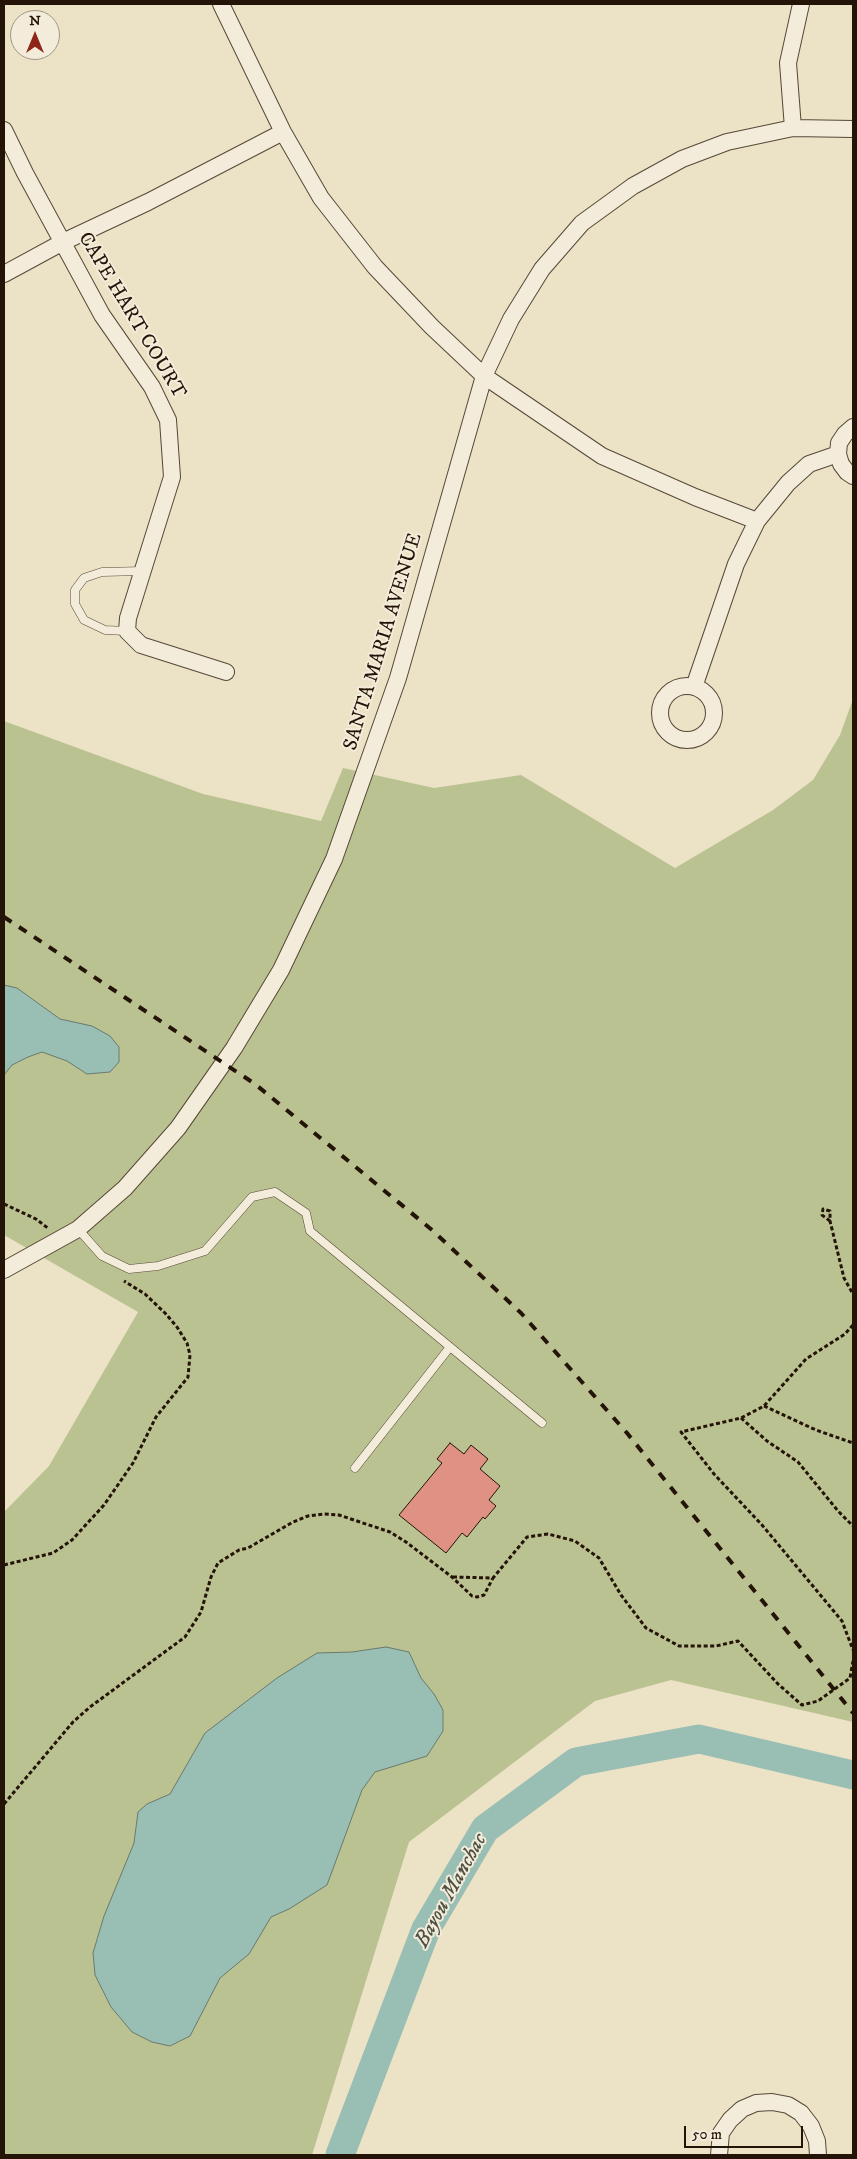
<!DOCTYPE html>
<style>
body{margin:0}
#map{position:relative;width:857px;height:2159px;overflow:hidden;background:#ece2c6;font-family:"IM FELL DW Pica",serif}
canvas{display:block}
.frame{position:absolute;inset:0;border:5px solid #241407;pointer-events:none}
.north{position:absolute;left:10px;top:10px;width:50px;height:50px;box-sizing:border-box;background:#f3ecda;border:1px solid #a09686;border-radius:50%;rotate:0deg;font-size:14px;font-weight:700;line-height:20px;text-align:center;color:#241407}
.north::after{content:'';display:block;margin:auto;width:18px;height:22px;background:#8f2418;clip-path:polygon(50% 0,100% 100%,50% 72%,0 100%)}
.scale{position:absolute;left:684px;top:2126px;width:119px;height:22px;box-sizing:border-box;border:2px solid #241407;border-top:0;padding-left:6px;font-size:15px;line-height:18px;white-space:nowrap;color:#241407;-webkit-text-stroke:4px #f3ecda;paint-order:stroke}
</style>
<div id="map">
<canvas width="857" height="2159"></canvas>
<div class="frame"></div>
<div class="north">N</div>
<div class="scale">50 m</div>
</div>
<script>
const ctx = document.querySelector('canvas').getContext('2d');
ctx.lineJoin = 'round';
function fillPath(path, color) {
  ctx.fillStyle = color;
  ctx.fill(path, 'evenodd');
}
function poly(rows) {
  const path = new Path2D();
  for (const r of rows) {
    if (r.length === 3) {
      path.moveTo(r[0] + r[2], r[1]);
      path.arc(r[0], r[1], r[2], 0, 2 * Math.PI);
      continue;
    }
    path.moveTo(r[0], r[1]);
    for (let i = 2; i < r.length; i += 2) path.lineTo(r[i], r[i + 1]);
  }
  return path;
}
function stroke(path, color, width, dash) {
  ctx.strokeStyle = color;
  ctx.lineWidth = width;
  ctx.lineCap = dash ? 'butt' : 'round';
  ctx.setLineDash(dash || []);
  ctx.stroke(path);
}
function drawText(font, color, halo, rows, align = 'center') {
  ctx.font = font + ' "IM FELL DW Pica",serif';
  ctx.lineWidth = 4;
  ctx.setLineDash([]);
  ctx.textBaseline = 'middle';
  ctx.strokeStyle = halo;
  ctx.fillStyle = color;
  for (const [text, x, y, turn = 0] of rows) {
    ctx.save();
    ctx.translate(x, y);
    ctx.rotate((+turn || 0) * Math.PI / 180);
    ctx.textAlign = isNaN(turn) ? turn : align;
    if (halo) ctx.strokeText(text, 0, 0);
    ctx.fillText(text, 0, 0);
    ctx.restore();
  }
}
fillPath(poly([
 [853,699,853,1722,671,1680,595,1701,409,1842,312,2155,4,2155,4,1512,49,1466,138,1312,4,1235,4,721,203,794,321,821,343,768,434,788,521,775,675,868,773,810,813,780,840,735]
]), '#bbc292');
const water = poly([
 [4,985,17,988,60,1019,92,1026,110,1036,119,1047,119,1062,110,1072,87,1074,67,1061,42,1052,28,1057,12,1065,4,1075,4,985],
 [386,1647,409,1652,421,1678,434,1694,443,1710,443,1731,427,1756,375,1772,362,1790,327,1885,289,1909,271,1917,249,1954,220,1978,190,2036,170,2046,152,2042,132,2032,111,2007,95,1975,93,1953,104,1916,134,1843,138,1812,147,1804,170,1794,205,1733,277,1678,317,1653,352,1652,386,1647]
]);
fillPath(water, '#99beb3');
stroke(water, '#6a7a6e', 1);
stroke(poly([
 [340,2155,426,1929,485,1829,576,1762,699,1739,853,1775]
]), '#99beb3', 29);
const building = poly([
 [450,1443,464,1454,471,1445,488,1459,480,1469,500,1486,489,1500,496,1506,485,1519,483,1517,467,1537,462,1533,446,1553,399,1515,442,1463,437,1459,450,1443]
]);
fillPath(building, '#df9184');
stroke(building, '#241407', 1);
const lane = poly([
 [127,631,105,630,84,620,75,604,75,590,84,578,102,572,143,571],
 [78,1229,102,1256,129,1269,158,1266,205,1251,252,1197,275,1192,306,1213,310,1231,542,1423],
 [355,1468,450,1347]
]);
const street = poly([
 [221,4,283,132,321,198,375,267,432,327,484,376,602,456,695,497,757,521],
 [793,128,788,63,801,4],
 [4,130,25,173,102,315,152,387,168,420,172,477,128,618,127,631,141,645,226,672],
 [4,274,63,242,148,202,283,132],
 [853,427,845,434,839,443,838,454,841,464,847,472,853,476],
 [687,713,27],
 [694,687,736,564,757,521,788,483,809,464,838,454],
 [4,1270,78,1229,125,1188,178,1128,234,1048,281,970,334,859,398,678,484,376,511,319,542,269,582,223,633,186,682,159,727,142,793,128,853,129],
 [719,2155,721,2133,730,2120,742,2109,756,2103,772,2102,788,2105,801,2113,811,2126,817,2141,818,2155]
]);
stroke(lane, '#564837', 9);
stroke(street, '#564837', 18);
stroke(poly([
 [4,1204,36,1219,49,1229],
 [830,1221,822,1215,823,1209,830,1211,830,1221,844,1278,853,1294],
 [853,1325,845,1334,806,1359,764,1406,741,1418,681,1432,714,1474,762,1525,842,1621,853,1650],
 [764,1406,816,1430,853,1443],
 [741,1418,767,1441,798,1462,838,1511,853,1526],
 [4,1565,53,1553,72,1540,104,1505,133,1463,156,1417,188,1377,190,1355,187,1343,177,1327,165,1313,145,1294,124,1281],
 [453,1577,493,1578,527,1537,548,1534,575,1541,599,1558,621,1595,646,1628,679,1646,716,1646,738,1641,778,1684,802,1705,818,1701,850,1678,853,1661],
 [4,1804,73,1722,90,1707,185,1637,201,1612,211,1577,218,1563,239,1550,248,1548,293,1522,308,1516,324,1514,339,1515,390,1532,406,1542,452,1577,472,1596,477,1597,484,1595,493,1578]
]), '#241407', 3, [4, 2.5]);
stroke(lane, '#f3ecda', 8);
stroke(street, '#f3ecda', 16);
stroke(poly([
 [4,917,255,1084,432,1230,521,1313,627,1433,853,1713]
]), '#241407', 4, [9, 9]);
drawText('20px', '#241407', '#f3ecda', [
 ["CAPE HART COURT",131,316,59],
 ["SANTA MARIA AVENUE",384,642,-73]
]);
drawText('italic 21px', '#4d5043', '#f3ecda', [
 ["Bayou Manchac",452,1891,-61]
]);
</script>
